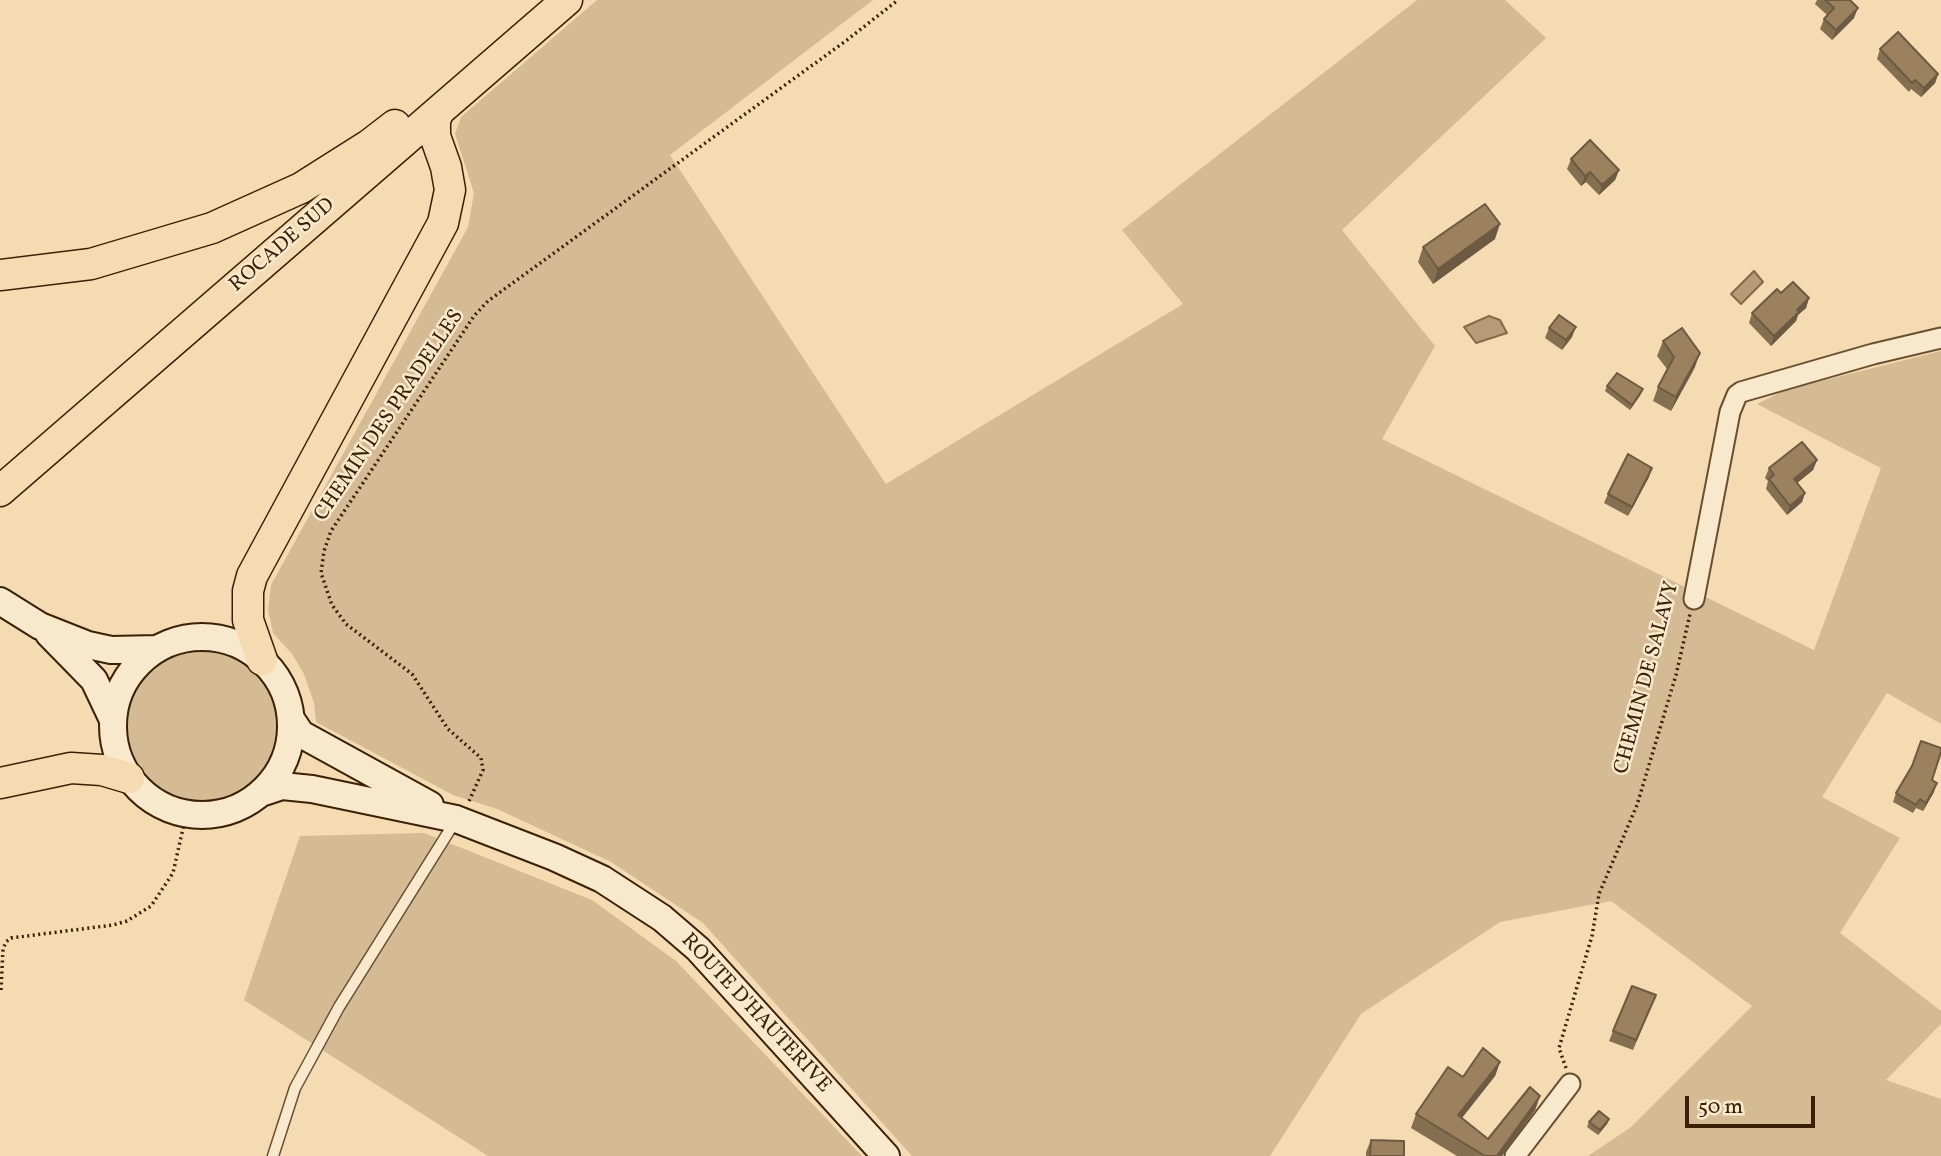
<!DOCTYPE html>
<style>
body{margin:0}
#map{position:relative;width:1941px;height:1156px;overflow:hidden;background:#f5dbb1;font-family:Vollkorn,serif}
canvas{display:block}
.scale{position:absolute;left:1685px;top:1096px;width:130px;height:32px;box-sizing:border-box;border:4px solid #3a2004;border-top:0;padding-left:9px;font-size:21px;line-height:24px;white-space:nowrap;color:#3a2004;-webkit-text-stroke:5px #f8e8cc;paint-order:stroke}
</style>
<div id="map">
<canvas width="1941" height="1156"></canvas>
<div class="scale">50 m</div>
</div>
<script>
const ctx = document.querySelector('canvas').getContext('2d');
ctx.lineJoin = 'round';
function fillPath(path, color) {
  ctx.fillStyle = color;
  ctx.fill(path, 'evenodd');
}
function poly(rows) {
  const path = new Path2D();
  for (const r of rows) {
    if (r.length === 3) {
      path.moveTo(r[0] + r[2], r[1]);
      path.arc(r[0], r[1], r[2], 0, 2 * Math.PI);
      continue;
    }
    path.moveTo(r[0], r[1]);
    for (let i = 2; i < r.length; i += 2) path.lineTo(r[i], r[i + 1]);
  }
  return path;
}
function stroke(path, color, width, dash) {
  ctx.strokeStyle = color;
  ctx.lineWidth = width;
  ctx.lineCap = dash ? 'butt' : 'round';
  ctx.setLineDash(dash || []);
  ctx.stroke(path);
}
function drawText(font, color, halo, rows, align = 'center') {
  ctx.font = font + ' Vollkorn,serif';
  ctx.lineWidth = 5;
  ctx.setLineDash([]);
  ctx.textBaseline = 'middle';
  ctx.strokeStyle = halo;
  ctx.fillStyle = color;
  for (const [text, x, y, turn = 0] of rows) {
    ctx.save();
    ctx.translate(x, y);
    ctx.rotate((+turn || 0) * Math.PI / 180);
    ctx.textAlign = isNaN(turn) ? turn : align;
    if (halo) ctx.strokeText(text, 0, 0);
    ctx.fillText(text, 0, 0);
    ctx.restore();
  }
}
fillPath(poly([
 [597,0,873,0,670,155,886,484,1183,304,1122,230,1417,0,1505,0,1546,38,1342,230,1435,346,1382,439,1814,650,1881,468,1757,404,1785,390,1941,351,1941,724,1887,693,1822,797,1900,838,1840,933,1941,1011,1941,1024,1886,1080,1941,1099,1941,1156,1588,1156,1631,1127,1752,1006,1611,901,1500,922,1361,1014,1270,1156,912,1156,703,923,611,862,497,809,453,795,316,722,314,703,304,674,292,654,273,633,268,610,271,585,468,227,474,193,455,134,461,117],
 [202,727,77],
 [424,833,592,900,676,961,862,1156,488,1156,244,1000,300,836]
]), '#d5bb94');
const water = poly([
 [1754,271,1763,282,1741,304,1731,294,1754,271],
 [1489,316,1500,320,1507,333,1476,343,1464,327,1489,316]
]);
fillPath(water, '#b59b76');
stroke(water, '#846a48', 2);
const lane = poly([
 [273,1156,295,1088,339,1007,456,820]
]);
const street = poly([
 [1694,599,1730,412,1737,395,1741,392,1873,354,1941,338],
 [1515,1156,1570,1084]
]);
const secondary = poly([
 [0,601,40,626,88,645,111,650,157,649],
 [49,634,94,680,113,720],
 [202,726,89],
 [291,719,301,734,430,805],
 [261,793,282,786,312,789,456,819,554,857,602,879,662,918,698,949,886,1156]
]);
const primary = poly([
 [0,275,91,264,212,228,301,188,369,145,395,125],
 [0,491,567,0],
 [262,660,248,620,248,591,252,576,443,223,450,190,446,167,435,136,435,120,439,111],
 [0,783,71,768,102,770,129,778]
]);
stroke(lane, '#694f2f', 13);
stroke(street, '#694f2f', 23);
stroke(secondary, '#3a2004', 30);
stroke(primary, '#3a2004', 33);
stroke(poly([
 [469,801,483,770,481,758,448,729,412,674,346,624,332,605,321,573,324,551,331,531,474,316,488,301,847,40,898,0],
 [1,990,3,949,6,942,11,938,113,925,127,921,151,906,173,873,186,815],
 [1566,1068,1559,1048,1592,936,1599,894,1637,805,1676,675,1690,614]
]), '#3a2004', 3.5, [2, 3.5]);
stroke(lane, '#f8e8cc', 10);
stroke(street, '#f8e8cc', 19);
stroke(secondary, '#f8e8cc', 26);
stroke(primary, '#f5dbb1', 30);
fillPath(poly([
 [1817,0,1850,0,1854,18,1832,40,1820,29,1824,19,1827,15,1815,4],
 [1880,49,1938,74,1935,83,1921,97,1911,89,1909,92,1877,59],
 [1571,159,1619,170,1615,180,1599,195,1586,182,1581,186,1567,169],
 [1495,239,1433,284,1418,262,1423,247],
 [1781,293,1809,298,1806,308,1798,315,1796,321,1771,346,1749,323,1752,313],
 [1549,328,1572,337,1562,350,1545,338],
 [1663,341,1695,367,1671,411,1653,401,1658,387,1667,369,1657,356],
 [1607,386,1641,394,1630,410,1605,391],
 [1817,460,1813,470,1797,483,1805,493,1802,502,1787,515,1766,489,1768,481,1765,478,1769,468],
 [1649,477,1628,516,1604,503,1608,494],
 [1932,780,1934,792,1923,811,1916,808,1913,813,1893,802,1896,793],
 [1652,1005,1633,1050,1609,1041,1613,1031],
 [1500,1062,1495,1076,1462,1118,1488,1139,1540,1096,1535,1110,1502,1156,1457,1156,1411,1128,1416,1114,1463,1077],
 [1609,1119,1607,1124,1598,1135,1587,1127,1589,1122],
 [1371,1140,1404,1156,1366,1156,1366,1152]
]), '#856f51');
fillPath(poly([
 [1858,8,1854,18,1832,40,1836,30],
 [1938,74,1935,83,1921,97,1924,88],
 [1619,170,1615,180,1599,195,1602,185],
 [1590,172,1586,182,1581,186,1585,176],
 [1500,224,1495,239,1433,284,1438,269],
 [1809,298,1806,308,1798,315,1796,321,1771,346,1774,336,1797,310],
 [1576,327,1572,337,1562,350,1566,340],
 [1700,353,1695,367,1671,411,1676,397],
 [1643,389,1641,394,1630,410,1632,405],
 [1817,460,1813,470,1791,488,1794,479],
 [1652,468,1649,477,1628,516,1632,507],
 [1805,493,1802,502,1787,515,1790,506],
 [1937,783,1934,792,1923,811,1926,803],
 [1500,1062,1495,1076,1453,1129,1458,1115],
 [1540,1096,1535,1110,1502,1156,1497,1156],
 [1609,1119,1607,1124,1598,1135,1600,1130]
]), '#6c5a42');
const building = poly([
 [1825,0,1850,0,1858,8,1836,30,1824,19,1834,8,1825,0],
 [1898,32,1938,74,1924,88,1915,80,1912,83,1880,49,1898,32],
 [1590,140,1619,170,1602,185,1590,172,1585,176,1571,159,1590,140],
 [1485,204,1500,224,1438,269,1423,247,1485,204],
 [1793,282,1809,298,1797,310,1799,312,1774,336,1752,313,1777,289,1781,293,1793,282],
 [1559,315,1576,327,1566,340,1549,328,1559,315],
 [1682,328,1700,353,1676,397,1658,387,1674,357,1663,341,1682,328],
 [1617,373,1643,389,1632,405,1607,386,1617,373],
 [1802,442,1817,460,1794,479,1805,493,1790,506,1769,479,1774,475,1769,468,1802,442],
 [1628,454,1652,468,1632,507,1608,494,1628,454],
 [1921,741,1941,748,1941,752,1932,780,1937,783,1926,803,1920,799,1916,805,1896,793,1912,766,1921,741],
 [1632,986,1656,995,1636,1040,1613,1031,1632,986],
 [1483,1048,1500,1062,1458,1115,1488,1139,1530,1087,1540,1096,1497,1156,1485,1156,1416,1114,1448,1067,1463,1077,1483,1048],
 [1599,1111,1609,1119,1600,1130,1589,1122,1599,1111],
 [1371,1140,1404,1141,1404,1156,1370,1156,1371,1140]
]);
fillPath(building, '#9b815e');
stroke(building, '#6c5a42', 2);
drawText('21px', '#3a2004', '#f8e8cc', [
 ["ROCADE SUD",283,246,-41],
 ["CHEMIN DES PRADELLES",390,416,-56],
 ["CHEMIN DE SALAVY",1648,678,-75],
 ["ROUTE D'HAUTERIVE",755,1014,47]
]);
</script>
